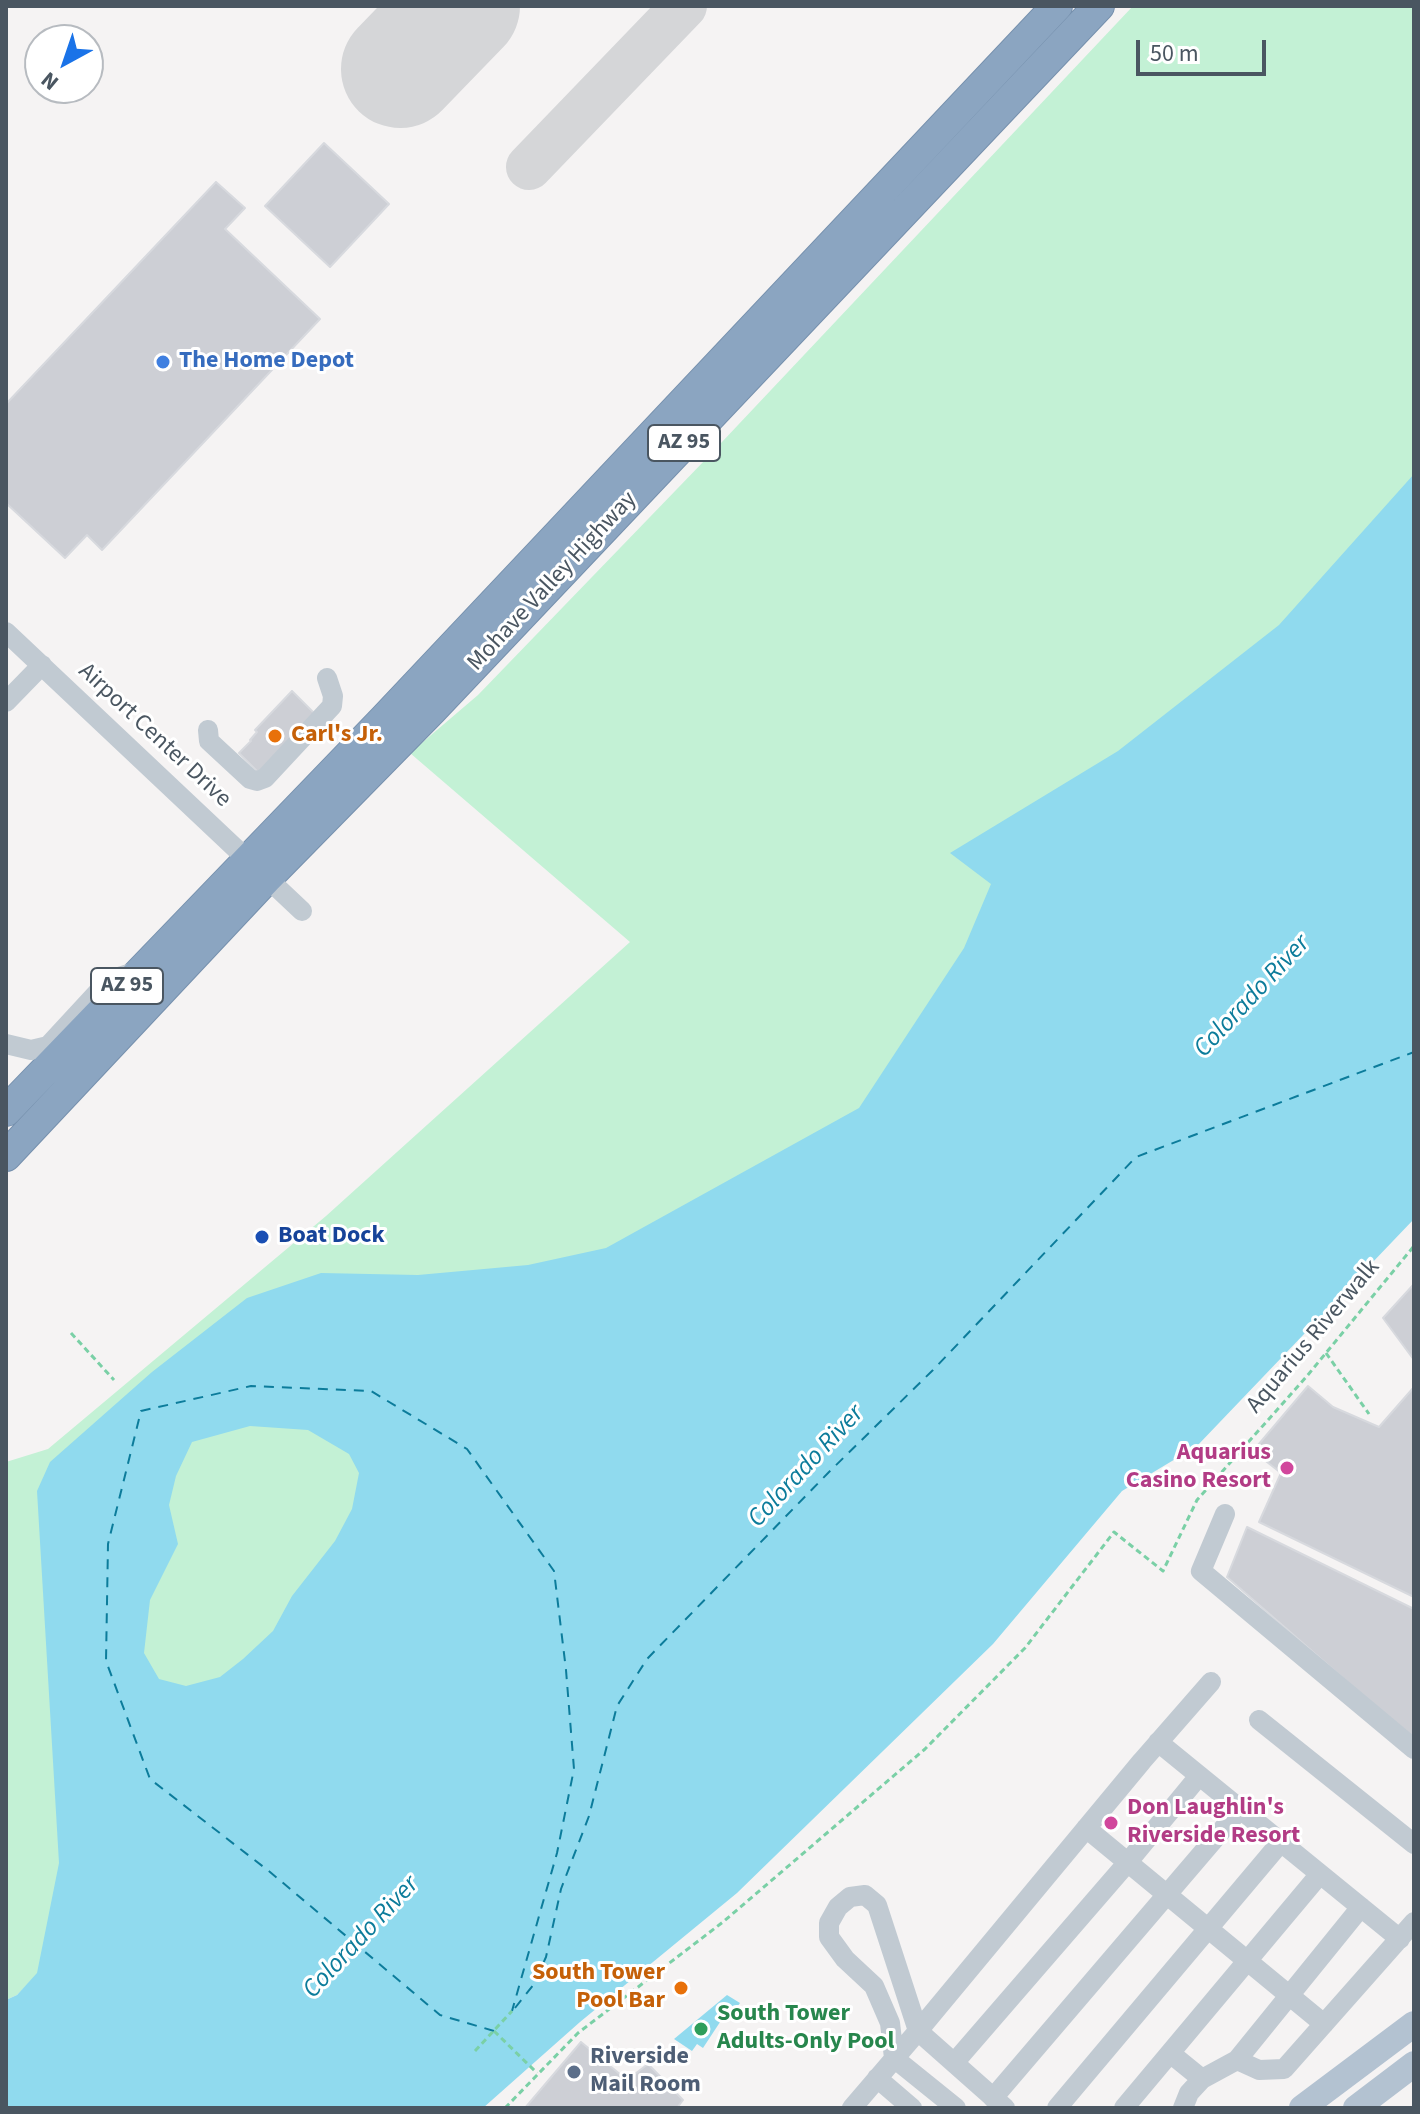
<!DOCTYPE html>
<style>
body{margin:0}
#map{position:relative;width:1420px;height:2114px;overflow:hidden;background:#f5f3f3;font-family:"Source Sans 3",sans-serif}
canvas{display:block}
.frame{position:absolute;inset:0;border:8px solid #4a5661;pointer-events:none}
.north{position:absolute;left:24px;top:24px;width:80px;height:80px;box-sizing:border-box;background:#fff;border:2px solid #b7bbc0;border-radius:50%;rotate:220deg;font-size:22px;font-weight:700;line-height:32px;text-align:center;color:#4a5661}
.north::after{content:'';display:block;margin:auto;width:28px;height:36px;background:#1a73e8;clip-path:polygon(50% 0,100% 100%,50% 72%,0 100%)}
.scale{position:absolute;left:1136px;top:40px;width:130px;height:36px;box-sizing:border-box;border:4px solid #4a5661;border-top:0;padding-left:10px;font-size:24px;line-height:28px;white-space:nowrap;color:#4a5661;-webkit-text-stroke:6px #fff;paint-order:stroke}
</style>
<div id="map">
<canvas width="1420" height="2114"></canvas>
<div class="frame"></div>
<div class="north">N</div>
<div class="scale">50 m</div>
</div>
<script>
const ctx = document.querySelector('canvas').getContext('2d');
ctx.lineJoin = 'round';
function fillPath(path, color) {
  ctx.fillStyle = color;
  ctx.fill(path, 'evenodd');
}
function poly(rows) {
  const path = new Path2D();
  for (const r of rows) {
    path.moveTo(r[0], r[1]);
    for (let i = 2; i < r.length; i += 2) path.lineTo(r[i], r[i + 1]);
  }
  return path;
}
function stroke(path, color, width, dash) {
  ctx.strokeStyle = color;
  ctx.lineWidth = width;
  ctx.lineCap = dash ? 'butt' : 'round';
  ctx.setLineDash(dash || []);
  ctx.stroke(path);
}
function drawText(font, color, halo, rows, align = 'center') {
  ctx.font = font + ' "Source Sans 3",sans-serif';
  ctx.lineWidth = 6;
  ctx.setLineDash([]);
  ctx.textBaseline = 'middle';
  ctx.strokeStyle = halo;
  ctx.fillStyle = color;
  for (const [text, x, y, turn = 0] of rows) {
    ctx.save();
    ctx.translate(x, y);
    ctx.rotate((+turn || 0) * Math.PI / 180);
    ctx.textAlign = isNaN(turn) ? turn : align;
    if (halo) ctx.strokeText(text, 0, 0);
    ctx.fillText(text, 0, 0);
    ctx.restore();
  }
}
fillPath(poly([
 [1133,6,1414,6,1414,554,17,1995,6,2000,6,1462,48,1449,326,1216,630,942,410,753,478,695,705,460]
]), '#c3f1d5');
fillPath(poly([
 [1414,474,1414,1219,1197,1446,1122,1491,993,1644,737,1893,580,2022,483,2108,6,2108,6,2000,17,1995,37,1973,59,1863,37,1491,50,1462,152,1372,247,1298,321,1273,418,1275,528,1265,606,1248,859,1108,964,948,991,884,950,853,1118,751,1279,625],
 [250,1426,308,1430,349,1454,359,1473,352,1509,335,1541,292,1596,273,1631,243,1659,220,1677,186,1686,159,1679,144,1653,150,1600,178,1544,169,1505,176,1476,192,1442],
 [727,1995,740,2003,729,2018,724,2016,703,2048,697,2044,692,2051,674,2039]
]), '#90daee');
stroke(poly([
 [515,2008,534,1984,546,1957,561,1889,589,1816,617,1706,647,1659,829,1472,933,1370,1136,1157,1414,1052],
 [494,2031,440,2015,270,1872,150,1779,106,1661,108,1544,141,1411,251,1386,371,1391,467,1449,554,1571,566,1670,574,1769,557,1853,512,2011]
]), '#0c7c9b', 2, [10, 8]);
stroke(poly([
 [529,167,684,6]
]), '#d5d6d8', 46);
stroke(poly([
 [400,69,461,6]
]), '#d5d6d8', 118);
const building = poly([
 [324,143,389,204,330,267,265,206,324,143],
 [216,182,245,208,225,229,320,319,102,550,87,535,65,558,6,503,6,404,216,182],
 [292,691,319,718,262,776,239,753,251,741,250,740,257,732,255,730,292,691],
 [1414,1284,1414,1360,1383,1318,1414,1284],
 [1308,1386,1333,1407,1379,1427,1414,1387,1414,1597,1259,1522,1281,1473,1253,1451,1308,1386],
 [1247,1527,1414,1609,1414,1740,1227,1577,1247,1527],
 [581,2042,627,2080,648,2064,683,2100,677,2108,525,2108,581,2042]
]);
fillPath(building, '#cdcfd5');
stroke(building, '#d7d9de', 2);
const highway = poly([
 [6,1111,384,719,1057,6],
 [6,1156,267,878,432,710,1099,6]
]);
stroke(highway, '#7690ad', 32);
stroke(poly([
 [71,1333,114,1380],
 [1326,1353,1369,1414],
 [494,2031,537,2073],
 [475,2051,512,2011],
 [505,2108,578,2033,723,1922,925,1749,1025,1648,1114,1532,1163,1571,1197,1500,1307,1376,1414,1246]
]), '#7ad0a6', 3, [6, 4]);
stroke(poly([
 [6,632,302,911],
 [6,702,42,665],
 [208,730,209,741,250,779,257,781,265,778,332,706,333,696,327,678],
 [6,1044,31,1050,48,1046,109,980,138,971],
 [1225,1514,1201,1571,1414,1749],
 [1259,1720,1414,1844],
 [1158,1742,1400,1939],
 [1086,1828,1324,2024],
 [1170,2053,1202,2079],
 [1237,2060,1259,2070,1284,2069,1414,1922],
 [954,2063,1128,1862,1199,1776],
 [877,2078,912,2108],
 [993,2098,1240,1809],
 [852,2108,918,2031,1142,1761,1211,1682],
 [956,2108,894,2058,890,2023,874,1986,845,1959,829,1937,829,1923,838,1907,850,1897,865,1895,877,1905,918,2031,1005,2108],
 [1057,2108,1281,1842],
 [1124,2108,1320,1874],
 [1183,2108,1189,2093,1202,2079,1237,2060,1361,1907]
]), '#c1cad2', 20);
stroke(poly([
 [1302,2108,1414,2024],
 [1356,2108,1414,2064]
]), '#b3c2d1', 26);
stroke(highway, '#8ba5c1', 30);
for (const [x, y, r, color] of [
 [163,362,8,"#3f7fe0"],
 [275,736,8,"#e8710a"],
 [262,1237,8,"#1a4fb4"],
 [1287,1468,8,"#d1479c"],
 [1111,1823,8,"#d1479c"],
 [681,1988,8,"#e8710a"],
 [701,2029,8,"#2e9e5b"],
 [574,2072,8,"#5c6f8a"]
]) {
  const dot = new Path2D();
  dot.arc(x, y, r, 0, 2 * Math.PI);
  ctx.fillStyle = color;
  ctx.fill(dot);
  stroke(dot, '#fff', 3);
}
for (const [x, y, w] of [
 [684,443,72],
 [127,986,72]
]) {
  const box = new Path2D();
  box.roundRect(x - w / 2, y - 18, w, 36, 6);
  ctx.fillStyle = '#fff';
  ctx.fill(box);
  stroke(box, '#4a5661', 2);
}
drawText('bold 22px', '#4a5661', null, [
 ["AZ 95",684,443],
 ["AZ 95",127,986]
]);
drawText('bold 24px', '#366cbe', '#fff', [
 ["The Home Depot",179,362]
], 'left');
drawText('24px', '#4a5661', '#fff', [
 ["Mohave Valley Highway",553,582,-47],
 ["Airport Center Drive",154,736,43],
 ["Aquarius Riverwalk",1314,1337,-50]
]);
drawText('bold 24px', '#c56008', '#fff', [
 ["Carl's Jr.",291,736],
 ["South Tower",665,1974,"right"],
 ["Pool Bar",665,2002,"right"]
], 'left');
drawText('bold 24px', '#164399', '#fff', [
 ["Boat Dock",278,1237]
], 'left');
drawText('bold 24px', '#b23c85', '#fff', [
 ["Aquarius",1271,1454],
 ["Casino Resort",1271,1482],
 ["Don Laughlin's",1127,1809,"left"],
 ["Riverside Resort",1127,1837,"left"]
], 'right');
drawText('bold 24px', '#27864d', '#fff', [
 ["South Tower",717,2015],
 ["Adults-Only Pool",717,2043]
], 'left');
drawText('bold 24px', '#4e5e75', '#fff', [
 ["Riverside",590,2058],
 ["Mail Room",590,2086]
], 'left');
drawText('italic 26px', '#0c7c9b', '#fff', [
 ["Colorado River",1253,997,-47],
 ["Colorado River",807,1467,-47],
 ["Colorado River",362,1938,-47]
]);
</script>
